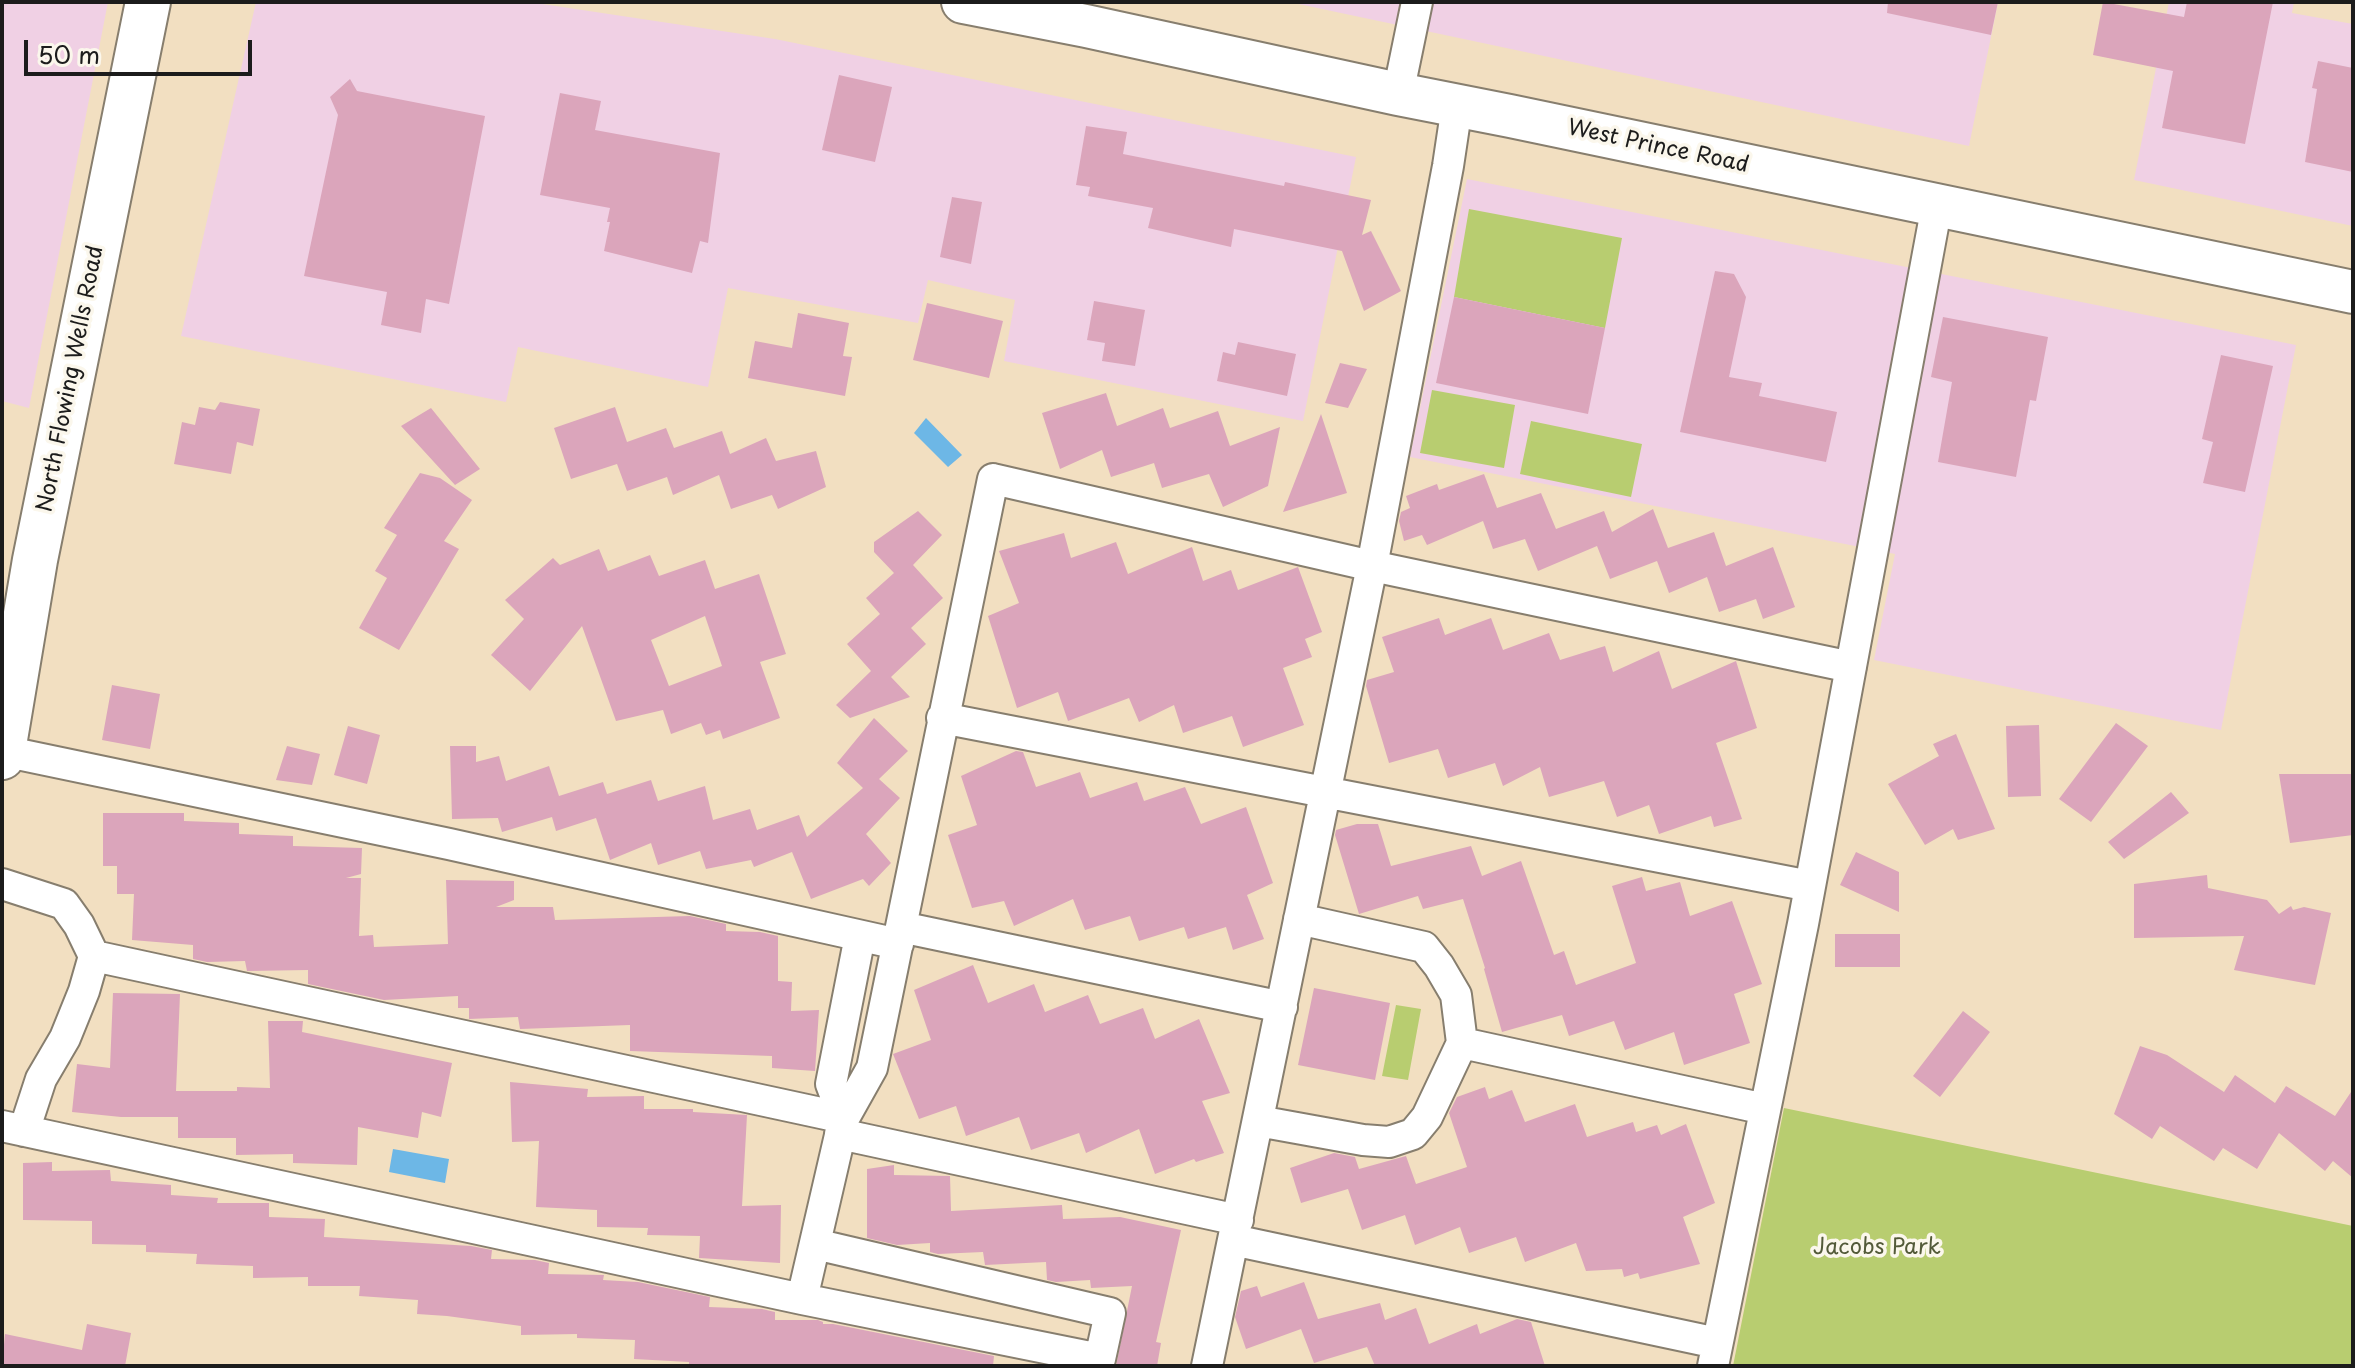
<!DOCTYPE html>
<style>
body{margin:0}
#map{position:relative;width:2355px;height:1368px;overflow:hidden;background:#f2dfc1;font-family:"Playpen Sans",sans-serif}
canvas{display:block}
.frame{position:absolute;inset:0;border:4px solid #1c1c1c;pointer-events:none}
.scale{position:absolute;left:24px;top:40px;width:228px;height:36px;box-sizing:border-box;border:4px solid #1c1c1c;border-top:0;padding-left:10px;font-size:24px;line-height:28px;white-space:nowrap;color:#1c1c1c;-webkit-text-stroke:6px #fbf7ec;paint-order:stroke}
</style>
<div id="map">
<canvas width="2355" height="1368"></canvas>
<div class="frame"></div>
<div class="scale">50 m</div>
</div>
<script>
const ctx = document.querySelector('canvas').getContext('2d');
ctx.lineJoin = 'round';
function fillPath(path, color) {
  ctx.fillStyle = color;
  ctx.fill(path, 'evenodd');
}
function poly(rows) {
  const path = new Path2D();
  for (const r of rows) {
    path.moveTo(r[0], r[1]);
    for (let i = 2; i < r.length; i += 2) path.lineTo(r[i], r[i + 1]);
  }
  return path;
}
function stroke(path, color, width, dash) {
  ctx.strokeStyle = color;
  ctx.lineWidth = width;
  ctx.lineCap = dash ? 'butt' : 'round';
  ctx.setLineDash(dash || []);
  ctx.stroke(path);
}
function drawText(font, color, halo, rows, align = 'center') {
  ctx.font = font + ' "Playpen Sans",sans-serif';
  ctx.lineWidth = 7;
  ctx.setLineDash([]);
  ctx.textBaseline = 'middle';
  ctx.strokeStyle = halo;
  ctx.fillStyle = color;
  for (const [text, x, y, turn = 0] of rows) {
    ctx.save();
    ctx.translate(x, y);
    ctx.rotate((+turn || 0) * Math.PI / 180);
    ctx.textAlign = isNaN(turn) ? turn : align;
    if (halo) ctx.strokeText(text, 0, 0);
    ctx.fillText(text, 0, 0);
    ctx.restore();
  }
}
fillPath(poly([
 [2,2,108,2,29,408,2,401],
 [256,2,529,2,775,39,1356,157,1303,421,1004,361,1015,300,928,280,918,323,728,288,708,387,518,347,506,402,181,336],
 [1289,2,1998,2,1969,146],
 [2169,2,2294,2,2292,13,2353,24,2353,226,2134,180],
 [1467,179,2296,345,2221,730,1874,660,1895,554,1410,457]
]), '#f0d0e4');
fillPath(poly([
 [1469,209,1622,238,1605,328,1454,297],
 [1432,390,1515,405,1504,468,1420,453],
 [1531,421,1642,444,1631,497,1520,474],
 [1396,1005,1421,1009,1408,1080,1382,1076],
 [1784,1108,2353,1226,2353,1366,1733,1366]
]), '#b8cd70');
fillPath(poly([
 [926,418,962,455,948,467,914,433],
 [393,1149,449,1159,445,1183,389,1172]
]), '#6db7e6');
fillPath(poly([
 [1888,2,1998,2,1991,35,1887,13],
 [2103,2,2184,17,2187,2,2273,2,2245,144,2162,128,2173,71,2093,55],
 [2318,61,2353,68,2353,172,2305,162,2317,89,2312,88],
 [839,75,892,87,875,162,822,150],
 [350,79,357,91,485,116,449,304,426,299,421,333,381,325,387,292,304,276,338,115,330,97],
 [560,93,601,101,595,130,720,153,708,243,700,241,692,273,604,251,610,222,607,222,610,208,540,195],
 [1086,126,1127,132,1123,154,1284,186,1285,182,1371,200,1362,235,1371,231,1401,291,1364,311,1342,251,1234,229,1231,247,1148,228,1153,208,1088,196,1090,187,1076,185],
 [952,197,982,202,971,264,940,257],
 [1715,271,1734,274,1746,297,1729,377,1762,383,1759,396,1837,412,1826,462,1680,432],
 [1454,297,1605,328,1588,414,1436,383],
 [1094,301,1145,310,1135,366,1102,361,1105,343,1087,340],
 [927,303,1003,321,989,378,913,360],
 [798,313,849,323,843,356,852,357,845,396,748,378,755,341,792,348],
 [1943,317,2048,337,2036,401,2030,400,2016,477,1938,462,1952,382,1931,377],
 [1238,342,1296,354,1287,396,1217,381,1223,352,1235,355],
 [2221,355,2273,366,2245,492,2203,483,2213,442,2202,439],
 [1340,363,1367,369,1348,408,1325,403],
 [1106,393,1117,426,1163,408,1170,428,1218,411,1230,446,1280,427,1268,486,1223,507,1209,474,1162,488,1154,463,1111,477,1102,450,1060,469,1042,413],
 [220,402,260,409,253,446,237,442,231,474,174,464,182,422,195,425,199,407,215,410],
 [615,407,627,442,666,428,674,448,722,431,730,454,766,438,776,461,816,451,826,487,778,509,772,495,731,509,719,475,673,495,667,477,627,491,617,464,571,479,554,428],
 [431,408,480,469,455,485,401,426],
 [1321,414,1347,493,1283,512],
 [420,473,440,478,472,500,444,541,459,549,399,650,359,628,387,578,375,571,397,535,384,528],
 [1484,474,1497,508,1541,493,1556,529,1604,511,1612,532,1653,509,1668,548,1714,532,1726,566,1773,547,1795,607,1763,619,1756,599,1719,612,1707,577,1669,593,1657,561,1610,579,1597,546,1538,571,1525,539,1493,549,1483,521,1427,545,1422,535,1404,541,1399,521,1401,512,1410,508,1406,496,1437,484,1439,490],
 [918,511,942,535,913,565,943,598,911,628,926,644,891,677,910,697,850,718,836,705,871,671,847,644,880,614,866,598,894,573,874,552,874,542],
 [1064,533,1071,558,1116,542,1128,574,1192,547,1203,581,1231,570,1238,590,1298,567,1322,632,1305,639,1312,657,1283,668,1304,725,1243,747,1232,716,1183,733,1174,705,1139,722,1129,698,1068,721,1058,692,1017,708,988,616,1019,603,999,551],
 [599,549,608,571,650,555,659,576,705,560,715,589,759,574,786,654,760,662,780,718,723,739,720,730,706,735,701,723,671,734,663,710,616,721,582,626,530,691,491,655,524,619,505,600,553,558,560,565],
 [705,616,722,666,669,686,651,640],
 [1439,618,1445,635,1491,618,1503,650,1549,633,1560,660,1605,646,1613,672,1659,651,1672,689,1736,661,1757,728,1716,743,1742,819,1714,827,1711,816,1659,834,1649,805,1617,817,1604,781,1549,797,1540,767,1503,786,1495,763,1448,778,1438,749,1389,763,1366,686,1367,680,1394,672,1382,637],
 [112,685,160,694,150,749,102,740],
 [874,718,908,751,879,779,900,798,866,834,891,863,869,886,863,879,811,899,792,852,754,867,751,860,706,869,700,851,658,865,651,843,610,860,596,818,556,831,552,817,502,832,498,818,452,819,450,746,476,746,476,762,499,756,506,781,549,766,559,796,603,782,607,794,651,780,658,801,705,786,713,820,750,809,757,830,799,815,807,837,863,788,837,763],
 [2116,723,2148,746,2091,822,2059,799],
 [2039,725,2041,796,2008,797,2006,726],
 [348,726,380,735,367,784,334,775],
 [1956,734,1995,829,1958,840,1953,829,1925,845,1888,784,1939,756,1933,744],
 [287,746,320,754,312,785,276,780],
 [1016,751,1023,752,1036,787,1080,772,1090,798,1137,782,1144,801,1185,787,1201,824,1246,807,1273,883,1247,895,1264,939,1233,950,1226,927,1188,939,1184,927,1139,941,1130,916,1085,930,1073,899,1014,926,1004,901,972,908,948,835,977,825,961,776],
 [2279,774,2353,774,2353,835,2290,843],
 [2171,792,2189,813,2124,859,2108,842],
 [103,813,184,813,184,821,239,823,239,834,293,836,293,846,362,848,361,874,346,878,361,878,359,936,373,935,374,947,448,944,446,880,514,881,514,900,496,907,553,907,555,920,690,916,726,924,726,931,760,932,778,936,778,981,792,982,791,1011,819,1010,815,1071,772,1068,772,1056,630,1051,630,1025,520,1029,518,1017,469,1019,469,1008,458,1008,458,996,384,1000,308,984,308,970,247,971,245,961,207,962,193,959,193,945,132,940,134,894,117,894,117,866,103,866],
 [1357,824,1378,824,1391,866,1471,846,1482,876,1521,861,1554,955,1564,951,1576,985,1636,963,1612,886,1642,877,1646,891,1680,882,1690,916,1732,901,1762,984,1734,994,1750,1043,1684,1065,1674,1032,1625,1050,1614,1021,1569,1036,1562,1015,1502,1032,1484,969,1485,968,1463,899,1423,909,1418,896,1359,914,1335,835,1336,830],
 [1856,852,1899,872,1899,912,1840,885],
 [2207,875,2208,888,2267,900,2279,914,2291,906,2293,910,2304,907,2331,913,2315,985,2234,970,2244,936,2134,938,2134,884],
 [1835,934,1900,934,1900,967,1835,967],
 [973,965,988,1003,1034,984,1045,1012,1088,995,1100,1024,1143,1008,1155,1039,1199,1019,1230,1093,1202,1101,1224,1153,1196,1162,1194,1159,1155,1174,1139,1129,1086,1153,1079,1133,1031,1150,1019,1117,966,1136,956,1106,919,1119,893,1054,931,1040,914,990],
 [1314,988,1390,1003,1375,1080,1298,1065],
 [113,993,180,994,176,1091,237,1091,237,1087,270,1088,268,1021,303,1021,302,1032,452,1063,441,1117,422,1112,418,1138,358,1127,357,1165,293,1163,293,1154,236,1155,236,1138,178,1138,178,1117,121,1117,72,1112,77,1064,110,1068],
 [1963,1011,1990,1032,1940,1097,1913,1076],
 [2140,1046,2167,1055,2224,1092,2235,1075,2275,1103,2286,1086,2335,1116,2353,1089,2353,1178,2333,1161,2325,1171,2279,1133,2257,1169,2223,1148,2214,1161,2160,1126,2152,1139,2114,1114],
 [510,1082,588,1089,587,1097,644,1096,644,1109,693,1109,693,1112,747,1115,742,1206,781,1205,780,1263,699,1258,700,1236,647,1235,648,1228,597,1227,597,1210,536,1207,539,1141,512,1142],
 [1485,1087,1489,1099,1512,1090,1525,1122,1575,1104,1587,1137,1633,1122,1636,1132,1657,1125,1661,1135,1686,1124,1715,1203,1683,1217,1700,1264,1640,1279,1638,1273,1624,1277,1622,1269,1586,1271,1576,1243,1525,1262,1516,1237,1469,1253,1460,1227,1415,1245,1405,1215,1362,1230,1348,1189,1301,1203,1290,1168,1334,1153,1355,1157,1359,1169,1406,1156,1416,1184,1467,1167,1449,1113,1457,1097],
 [52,1162,52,1171,110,1170,111,1181,171,1185,171,1195,218,1198,217,1203,269,1203,269,1217,325,1219,324,1237,471,1246,492,1250,491,1259,535,1260,549,1263,548,1274,604,1275,603,1280,638,1282,710,1297,709,1307,762,1309,775,1312,775,1320,818,1320,823,1322,823,1324,833,1324,994,1356,993,1366,689,1366,689,1362,634,1359,635,1340,577,1338,577,1334,521,1335,521,1326,447,1316,417,1314,418,1300,359,1296,360,1286,308,1286,308,1277,253,1278,253,1266,196,1264,197,1254,146,1252,146,1245,92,1244,92,1221,23,1220,23,1163],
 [894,1165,894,1175,950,1176,951,1211,1062,1205,1063,1219,1120,1217,1181,1230,1156,1342,1161,1343,1157,1366,1116,1366,1132,1286,1091,1288,1090,1280,1056,1282,1047,1280,1046,1262,985,1265,983,1252,938,1254,930,1252,930,1243,897,1245,867,1238,867,1169],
 [1304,1282,1318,1319,1380,1303,1385,1320,1416,1308,1429,1344,1477,1324,1480,1334,1517,1319,1531,1322,1545,1366,1375,1366,1367,1347,1314,1363,1301,1329,1246,1349,1235,1317,1241,1291,1257,1286,1261,1297],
 [87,1324,131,1333,125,1366,2,1366,5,1334,82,1350]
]), '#dba5bb');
const street = poly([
 [1398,94,1417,2],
 [942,718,1810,886],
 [3,751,449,844,898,944],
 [2,884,64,904,79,925,94,956,84,991,65,1038,41,1079,24,1131],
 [901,927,1282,1007],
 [94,956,844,1118],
 [1462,1043,1765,1109],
 [844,1118,831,1084,860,936],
 [1258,1121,1363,1140,1389,1142,1413,1134,1427,1117,1462,1043,1456,995,1439,966,1424,947,1299,919],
 [2,1126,802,1299,1100,1359,1110,1313,815,1244],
 [840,1134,1238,1220],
 [1233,1240,1717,1343],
 [802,1299,844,1118,872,1068,993,479,1372,566,1851,667],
 [1207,1366,1372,566,1448,166,1457,106],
 [1713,1366,1803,924,1937,205]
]);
const secondary = poly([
 [963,2,1086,26,1398,94,1510,116,2353,292]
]);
const primary = poly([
 [2,757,35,560,148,2]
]);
stroke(street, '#877e6e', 34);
stroke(secondary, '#877e6e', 46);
stroke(primary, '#877e6e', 48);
stroke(street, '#fff', 30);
stroke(secondary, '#fff', 42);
stroke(primary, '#fff', 44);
drawText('22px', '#1c1c1c', '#fbf7ec', [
 ["West Prince Road",1658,147,12],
 ["North Flowing Wells Road",71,379,-79]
]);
drawText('22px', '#535a39', '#fbf7ec', [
 ["Jacobs Park",1877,1248]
]);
</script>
